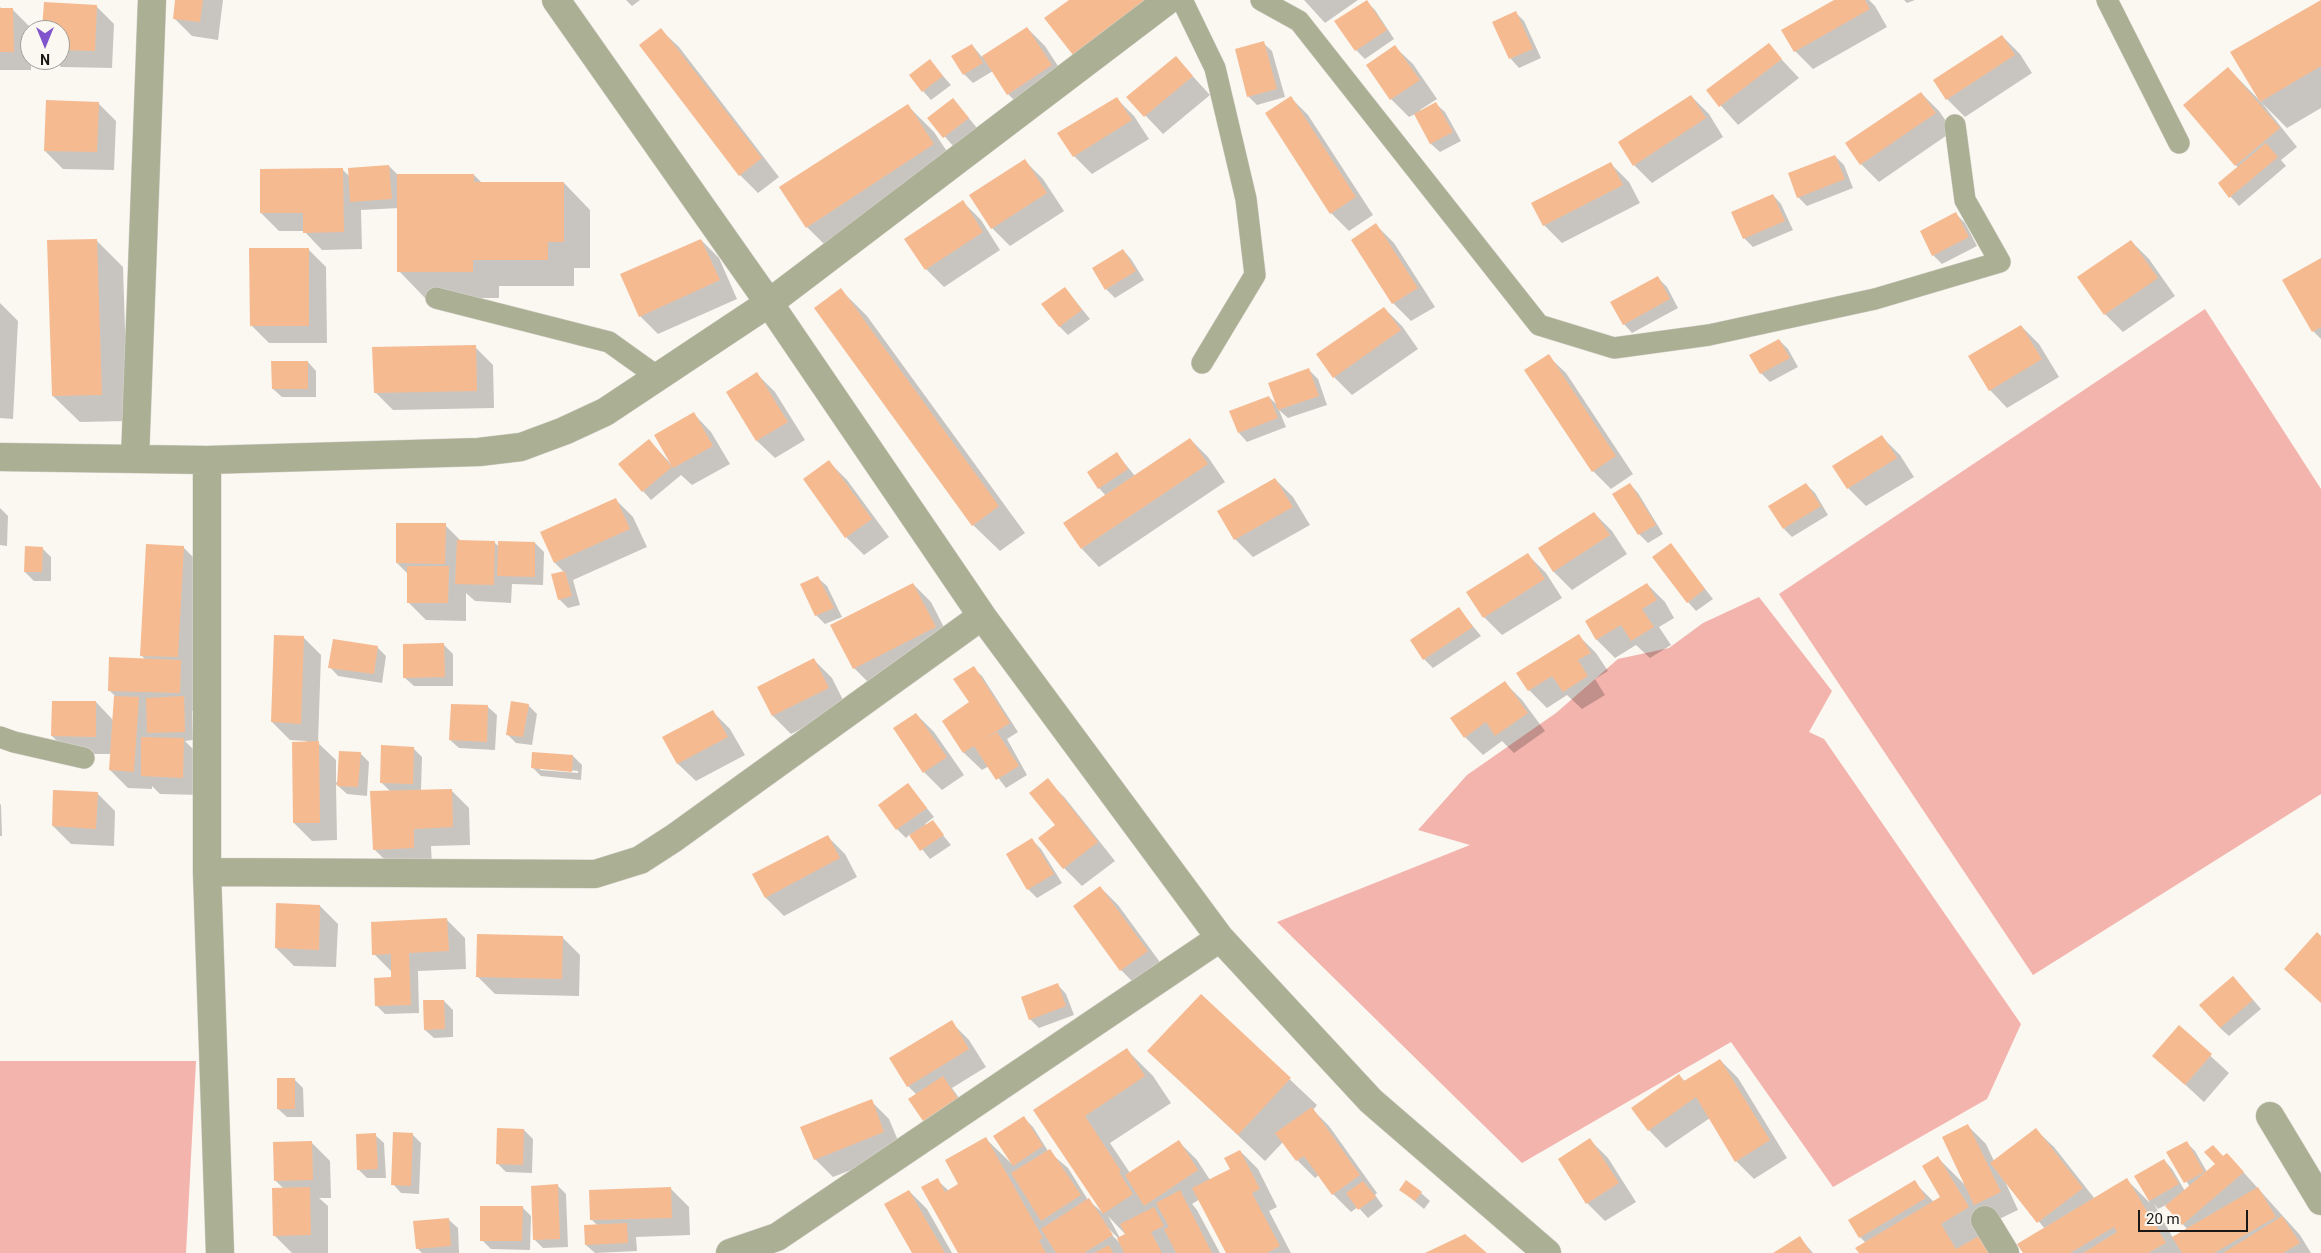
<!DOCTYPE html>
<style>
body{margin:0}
#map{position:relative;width:2321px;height:1253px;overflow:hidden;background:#fbf7f1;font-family:Roboto,sans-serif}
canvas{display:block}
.north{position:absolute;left:20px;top:20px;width:50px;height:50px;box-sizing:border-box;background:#fbf7f1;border:1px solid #a19e99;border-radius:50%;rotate:180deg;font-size:14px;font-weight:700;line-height:20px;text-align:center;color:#191816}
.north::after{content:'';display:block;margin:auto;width:18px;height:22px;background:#7f54cd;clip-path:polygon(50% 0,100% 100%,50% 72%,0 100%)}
.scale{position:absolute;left:2138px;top:1210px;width:110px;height:22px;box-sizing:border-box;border:2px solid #191816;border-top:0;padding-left:6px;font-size:15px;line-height:18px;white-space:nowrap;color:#191816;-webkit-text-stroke:4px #fbf7f1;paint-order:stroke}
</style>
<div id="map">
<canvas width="2321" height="1253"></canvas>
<div class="north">N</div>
<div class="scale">20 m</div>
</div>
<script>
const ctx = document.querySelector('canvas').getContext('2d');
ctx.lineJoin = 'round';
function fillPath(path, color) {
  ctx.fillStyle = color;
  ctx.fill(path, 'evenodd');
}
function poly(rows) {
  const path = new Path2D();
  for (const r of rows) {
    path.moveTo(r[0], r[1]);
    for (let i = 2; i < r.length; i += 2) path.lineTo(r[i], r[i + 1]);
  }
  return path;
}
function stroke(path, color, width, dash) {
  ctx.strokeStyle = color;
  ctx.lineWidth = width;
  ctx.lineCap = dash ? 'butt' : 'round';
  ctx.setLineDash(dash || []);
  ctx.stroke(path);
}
fillPath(poly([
 [2205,309,2321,489,2321,794,2033,975,1779,594],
 [1759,597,1832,691,1809,732,1824,739,2021,1024,1987,1099,1833,1187,1731,1042,1522,1163,1277,922,1470,845,1418,830,1467,775,1556,713,1618,659,1669,648,1703,623],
 [0,1061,196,1061,186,1253,0,1253]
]), '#f3b4ad');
fillPath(poly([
 [176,0,223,0,218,40,192,36,174,18],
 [626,0,640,0,632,6],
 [1304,0,1358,0,1325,23],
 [1836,0,1869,0,1875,6,1887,27,1813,69,1795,51],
 [1904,0,1915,0,1907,3],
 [1366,1,1375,10,1394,39,1365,59,1356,50],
 [2321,1,2321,108,2287,128,2262,103,2232,53],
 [96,6,114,24,112,68,61,67,54,60,60,60,60,30,44,30],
 [0,7,3,10,13,10,31,28,31,70,0,70],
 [1515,12,1524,21,1541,58,1519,68,1511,59,1493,22],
 [1027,28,1045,46,1069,83,1026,112,1008,94,993,71,973,83,964,74,953,57,972,45,982,57],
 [661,30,679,47,779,177,758,193,740,175],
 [2002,36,2020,54,2032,73,1965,117,1947,99],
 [1263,43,1272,51,1285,97,1257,105,1248,96],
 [1768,45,1799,78,1738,125,1708,91],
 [1395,47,1413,64,1437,99,1420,110,1420,112,1436,104,1445,112,1461,141,1440,152,1431,144,1415,114,1409,117,1391,99,1368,65],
 [1176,58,1210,95,1163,134,1128,97],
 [930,61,951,85,931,100,923,91],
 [2228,68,2262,103,2297,147,2281,160,2286,166,2239,206,2219,184,2238,168,2236,165],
 [1921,93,1939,111,1953,131,1879,182,1861,164],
 [1691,96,1709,114,1723,137,1652,183,1634,165],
 [1116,98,1134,116,1149,139,1092,174,1074,156],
 [1291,98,1308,115,1373,215,1349,231,1331,213],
 [953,99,977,128,953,146,929,118],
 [98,103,116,121,114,170,63,169,45,151],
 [907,105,934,132,960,171,833,253,807,227],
 [1835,156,1844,165,1853,188,1807,206,1798,197],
 [1025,161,1043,179,1064,211,1010,246,992,228],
 [1611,164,1629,182,1640,203,1562,243,1544,225],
 [389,166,398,175,474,175,482,183,564,183,590,210,590,268,574,268,574,286,499,286,499,298,425,298,399,271,399,208,361,210,362,249,322,250,304,231,279,231,261,213,342,169,350,177],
 [1773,195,1781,204,1793,230,1753,247,1744,238],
 [963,202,981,220,1000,250,944,287,926,269],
 [1956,214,1965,223,1977,246,1942,264,1933,255],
 [1376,225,1394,243,1435,307,1411,321,1393,303,1352,240],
 [96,240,123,267,128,421,80,422,53,396],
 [701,240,719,258,737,299,658,334,640,316],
 [2131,241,2149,259,2175,296,2123,332,2105,314],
 [308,249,326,267,327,343,269,343,251,325],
 [1123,250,1131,259,1144,280,1115,298,1106,289],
 [2321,259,2321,339,2313,331],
 [1658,278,1667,287,1678,308,1632,333,1624,324],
 [1065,288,1090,319,1068,335,1059,326],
 [841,290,867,316,1025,533,1000,551,973,525],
 [0,303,18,321,13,419,0,418],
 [1384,308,1402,326,1418,349,1352,395,1334,377],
 [2021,326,2039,344,2059,377,2007,408,1990,390],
 [1779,340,1788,349,1798,367,1770,382,1761,373],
 [475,347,493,365,494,408,393,410,375,392],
 [1548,356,1566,373,1633,474,1611,489,1593,471],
 [308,362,316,371,316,397,282,397,273,389],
 [1309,370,1318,379,1327,405,1288,418,1279,410,1286,427,1247,442,1239,433,1269,397,1278,406],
 [757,374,775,392,805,440,775,458,757,441,727,392],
 [694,414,711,432,730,464,692,485,681,475,651,500,643,491,657,449,674,467,656,435],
 [1882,437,1900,455,1914,477,1866,506,1848,488],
 [1190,439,1208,457,1225,482,1099,567,1082,549,1106,496,1099,488,1117,454,1135,476],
 [829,462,847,480,889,537,864,555,846,537],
 [1275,479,1293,497,1310,525,1253,557,1235,539],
 [1630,484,1638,493,1663,534,1648,543,1639,534],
 [1806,484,1815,493,1828,515,1792,537,1784,529],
 [615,499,633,517,647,547,573,580,580,605,568,608,559,599,564,572,555,563,541,533],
 [0,508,8,516,7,546,0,545],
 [1594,513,1612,531,1627,554,1572,590,1554,572,1539,549],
 [445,525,462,542,495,543,499,547,535,543,544,552,543,585,512,584,511,603,475,601,466,593,466,621,426,620,408,602,408,574,397,563],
 [1671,545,1713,599,1696,611,1688,602],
 [183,547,201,565,197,711,192,711,193,740,185,741,201,757,200,795,160,794,152,786,152,789,128,788,110,770,111,754,70,754,52,736,96,702,113,720,115,696,109,690,146,660,141,655],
 [42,548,51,557,51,581,34,581,25,572],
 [1528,555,1546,573,1562,598,1502,635,1484,617],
 [818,578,827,586,842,617,825,624,816,615,802,585],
 [913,584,931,602,953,645,872,686,854,668],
 [1647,584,1665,602,1674,618,1659,627,1671,645,1650,658,1636,645,1615,658,1597,640,1586,621],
 [1459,609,1481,636,1433,668,1424,659],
 [1578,635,1596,653,1608,671,1595,679,1605,695,1582,709,1567,695,1547,708,1529,690],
 [303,637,321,655,318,743,336,760,336,783,360,753,369,762,367,796,347,794,336,784,337,840,312,841,294,823,307,741,290,740,272,722],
 [444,645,453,654,453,686,414,686,405,678],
 [377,647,386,656,382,683,338,676,330,667],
 [814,660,832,678,846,706,791,734,773,716,758,687],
 [973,668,982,676,1018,732,1007,739,1027,775,1006,788,989,766,982,770,964,753,944,721,971,703],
 [1504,682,1522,700,1545,731,1514,753,1502,741,1483,755,1465,737],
 [528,705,537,714,532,745,516,743,507,734],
 [488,707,497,715,495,750,459,748,450,740],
 [712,711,730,729,745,755,696,781,678,764,664,737],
 [916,714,934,732,964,775,942,790,924,772],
 [413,748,422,757,421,791,451,790,469,808,470,845,431,846,432,866,392,867,374,849,391,792,382,783],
 [573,756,582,765,581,780,541,776,532,767],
 [540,767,578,771,578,773,540,770],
 [1047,780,1065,798,1115,861,1082,886,1064,868,1040,838,1057,825],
 [908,785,934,817,925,824,926,826,932,822,951,845,930,859,910,834,906,838,897,829],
 [97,793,115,811,114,846,71,844,53,826],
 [0,804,1,805,2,836,0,836],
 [827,836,845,854,857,877,784,916,766,898,753,875],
 [1032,840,1041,849,1062,883,1037,898,1028,889],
 [1100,887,1118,905,1165,969,1139,988,1121,970],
 [320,906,338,924,336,967,294,966,276,948],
 [447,920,465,938,466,969,418,971,419,1013,385,1014,376,1005,393,979,392,972,374,954],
 [562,937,580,955,579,996,495,994,477,976],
 [1058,985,1066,994,1074,1015,1039,1028,1030,1019],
 [2242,987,2261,1009,2229,1036,2220,1028],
 [1201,996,1317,1105,1313,1110,1329,1126,1377,1193,1375,1195,1383,1206,1368,1218,1358,1207,1351,1212,1333,1194,1319,1175,1315,1178,1297,1160,1283,1142,1265,1161,1149,1051],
 [444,1001,453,1010,453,1037,434,1038,425,1030],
 [951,1022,969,1040,986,1067,952,1088,966,1108,933,1129,924,1120,917,1095,908,1086],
 [2179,1027,2229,1073,2204,1102,2154,1056],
 [1127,1050,1153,1076,1171,1103,1110,1143,1130,1173,1179,1142,1197,1160,1210,1180,1231,1170,1240,1151,1258,1169,1277,1207,1269,1211,1291,1253,1227,1253,1200,1199,1192,1204,1197,1210,1220,1253,959,1253,937,1180,949,1191,960,1185,986,1139,1011,1163,1024,1118,1033,1127,1048,1151,1068,1168,1088,1200,1103,1213,1035,1110],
 [1108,1216,1126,1235,1120,1238],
 [1109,1229,1118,1238,1120,1243,1108,1231],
 [1720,1060,1738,1078,1787,1158,1754,1179,1736,1161,1710,1118,1666,1148,1649,1130,1679,1076,1685,1081],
 [294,1079,303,1088,304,1117,287,1117,278,1109],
 [871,1101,889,1119,902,1150,833,1177,815,1159],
 [1968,1126,1986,1144,1994,1161,2036,1130,2054,1147,2095,1199,2127,1180,2150,1203,2136,1176,2164,1160,2172,1169,2185,1191,2190,1187,2168,1153,2186,1142,2195,1151,2207,1172,2227,1154,2300,1235,2311,1253,2024,1253,2045,1229,2003,1177,2018,1210,1993,1222,1995,1253,1860,1253,1866,1243,1860,1237,1914,1182,1934,1202,1942,1197,1938,1158,1965,1185],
 [2154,1204,2158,1209,2166,1205,2188,1230,2173,1238],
 [524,1130,533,1139,532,1173,506,1172,497,1163],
 [412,1134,421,1143,419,1194,401,1193,393,1184],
 [375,1135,384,1143,386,1178,367,1178,358,1169],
 [1590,1140,1608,1158,1636,1202,1605,1221,1587,1203],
 [312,1143,330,1161,331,1198,319,1198,328,1206,328,1253,292,1253,274,1235,284,1189,275,1180],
 [558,1186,566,1194,568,1247,543,1248,534,1239],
 [671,1189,689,1207,690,1235,636,1237,637,1251,595,1253,586,1245,598,1226,592,1220],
 [1401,1190,1421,1193,1430,1201,1424,1209],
 [909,1191,927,1209,952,1253,913,1253],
 [522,1207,531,1216,530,1250,491,1249,482,1240],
 [449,1220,458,1228,459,1253,422,1253,417,1248],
 [1800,1238,1813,1253,1776,1253]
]), '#0003');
fillPath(poly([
 [175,0,203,0,200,22,173,19],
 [1069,0,1147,0,1073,55,1044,18],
 [1367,0,1387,30,1355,51,1334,21],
 [1834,0,1865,0,1870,9,1794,52,1781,30],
 [2321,0,2321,66,2260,102,2230,52],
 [44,2,97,5,95,51,60,50,60,30,42,30],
 [0,8,13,8,14,52,0,52],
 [1516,11,1533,49,1509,59,1492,22],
 [1027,27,1052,65,1007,95,982,56],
 [661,28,762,158,739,176,639,45],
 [2002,35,2015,55,1946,100,1933,80],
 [1264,41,1277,89,1247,97,1235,49],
 [1769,43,1782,59,1719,107,1706,90],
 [972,44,983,63,963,75,951,56],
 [1395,45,1420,80,1390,100,1366,65],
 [1176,56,1193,76,1144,117,1126,97],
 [930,59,943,76,922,92,909,75],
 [2228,67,2280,128,2235,166,2183,105],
 [1921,92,1936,113,1860,165,1845,143],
 [1691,95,1706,118,1633,166,1618,142],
 [1291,96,1356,197,1330,214,1265,113],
 [1117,97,1132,120,1073,157,1057,133],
 [953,98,969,118,943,138,927,118],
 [46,100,99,102,97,152,44,151],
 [1436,102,1453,132,1430,144,1414,114],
 [908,104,934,144,806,228,779,187],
 [2266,143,2278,157,2229,198,2218,183],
 [1835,155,1845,179,1797,198,1788,173],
 [1025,159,1047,193,991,229,969,195],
 [1611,162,1623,185,1543,226,1531,203],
 [389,165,392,199,350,202,348,168],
 [343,168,344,232,303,233,303,213,260,213,260,169],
 [397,174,474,174,474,182,564,182,564,242,548,242,548,260,473,260,473,272,397,272],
 [1773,194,1785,221,1743,239,1731,212],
 [963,200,983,232,925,270,904,239],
 [1956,212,1969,237,1932,256,1920,231],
 [1376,223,1418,288,1392,304,1351,240],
 [97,239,102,395,52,396,47,240],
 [701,239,720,280,639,317,620,274],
 [2131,240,2158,278,2104,315,2077,277],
 [249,248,309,248,309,326,250,326],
 [1123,249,1136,271,1105,290,1092,268],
 [2321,258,2321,327,2312,332,2282,280],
 [1658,276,1670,299,1623,325,1610,302],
 [1065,287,1082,310,1059,327,1041,304],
 [841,288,999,506,972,526,814,308],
 [1384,307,1401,330,1333,378,1316,354],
 [2021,325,2042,359,1989,391,1968,356],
 [1779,339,1790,358,1760,374,1749,355],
 [476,345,477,391,374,393,372,347],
 [1549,354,1616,456,1592,472,1524,370],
 [271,361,308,361,308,389,272,389],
 [1309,368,1319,396,1278,410,1268,383],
 [757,372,788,422,756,441,726,392],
 [1269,396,1278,418,1238,433,1229,411],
 [694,412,713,446,673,468,654,435],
 [1882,435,1897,458,1847,489,1832,466],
 [1190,438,1208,464,1081,549,1063,523],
 [649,439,672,467,642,492,618,464],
 [1117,452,1128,469,1098,489,1087,472],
 [829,460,872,519,845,538,803,479],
 [1275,478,1293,507,1234,540,1217,511],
 [1630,483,1656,525,1638,535,1612,494],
 [1806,483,1821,506,1783,529,1768,506],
 [616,498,630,529,554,563,540,532],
 [1594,512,1610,535,1553,572,1538,548],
 [396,523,446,523,445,564,396,563],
 [457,540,495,541,494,585,455,584],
 [498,541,535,542,535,577,497,576],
 [1671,543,1705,589,1687,603,1652,557],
 [146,544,184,546,178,657,140,656],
 [25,546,43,547,42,572,24,572],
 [1528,553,1545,579,1483,618,1466,592],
 [407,566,449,566,448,603,407,603],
 [565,571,572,596,558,600,551,574],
 [818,576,834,608,815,616,800,584],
 [913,583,936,627,853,669,830,625],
 [1647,583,1657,600,1642,609,1654,627,1631,641,1621,625,1596,640,1585,621],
 [1459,607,1473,627,1423,660,1410,640],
 [1579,634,1591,653,1578,660,1588,676,1563,692,1552,676,1528,691,1516,673],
 [274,635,304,636,301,724,271,722],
 [333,639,378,646,374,674,328,668],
 [444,643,445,677,403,678,403,644],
 [109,657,181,660,180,693,108,691],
 [814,658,829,688,772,716,757,687],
 [974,666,1010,723,984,739,997,732,1019,766,996,780,974,746,963,753,942,721,969,702,953,679],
 [1505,681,1528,713,1495,736,1486,722,1464,738,1450,718],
 [114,696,139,697,134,772,109,770],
 [184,696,185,732,147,733,146,698],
 [52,701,96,701,96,737,51,736],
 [511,701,529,704,523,737,506,735],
 [451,704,488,705,487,742,449,740],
 [713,710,728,737,677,764,662,737],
 [916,713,947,757,923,773,893,728],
 [141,737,184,738,183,778,141,776],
 [319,741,320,823,293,823,292,742],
 [381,745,414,747,413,784,380,783],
 [339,751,361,752,358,787,337,786],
 [532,752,573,755,572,772,531,768],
 [1048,778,1098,842,1063,869,1038,838,1055,825,1029,793],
 [908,783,927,808,896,830,878,805],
 [452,789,453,827,414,829,414,848,373,850,370,791],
 [53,790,98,792,96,829,52,826],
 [933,820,944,835,920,851,909,835],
 [828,835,840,858,765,898,752,874],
 [1032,838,1054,874,1027,890,1006,854],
 [1100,886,1148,951,1120,971,1073,906],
 [276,903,320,905,319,950,275,948],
 [447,918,449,951,409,953,411,1005,375,1006,374,978,391,977,391,954,372,955,371,922],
 [2317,932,2321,936,2321,1003,2284,969],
 [477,934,563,936,562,979,476,977],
 [2233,976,2253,1000,2220,1028,2199,1005],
 [1058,983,1066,1006,1029,1020,1021,997],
 [1201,994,1291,1078,1238,1135,1147,1051],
 [423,1000,444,1000,445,1029,424,1030],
 [952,1020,969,1049,907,1087,889,1058],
 [2179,1025,2212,1054,2185,1085,2152,1056],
 [1127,1048,1145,1076,1085,1116,1121,1171,1119,1172,1133,1194,1103,1214,1033,1110],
 [1720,1059,1770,1140,1735,1162,1696,1097,1648,1131,1631,1108,1679,1074,1684,1081],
 [943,1076,958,1099,923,1121,908,1099],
 [277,1078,295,1078,295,1109,277,1109],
 [872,1099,884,1132,814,1160,800,1127],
 [1312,1107,1360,1175,1332,1195,1304,1156,1296,1161,1275,1133],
 [1024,1116,1043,1146,1013,1166,993,1136],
 [1968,1124,2001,1192,1974,1205,1942,1137],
 [497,1128,524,1129,523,1165,496,1164],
 [2036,1128,2083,1188,2037,1223,1990,1163],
 [393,1132,413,1133,411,1186,391,1185],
 [376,1133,378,1169,357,1170,356,1134],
 [986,1137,1043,1238,1039,1240,1046,1253,958,1253,921,1187,938,1178,945,1192,958,1184,945,1160],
 [1590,1138,1619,1183,1586,1204,1558,1159],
 [1179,1140,1198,1170,1144,1206,1125,1175],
 [312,1141,313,1180,274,1181,273,1142],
 [2187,1141,2204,1172,2184,1183,2166,1152],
 [2213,1145,2223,1156,2227,1153,2244,1172,2182,1225,2165,1206,2215,1164,2204,1152],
 [1050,1149,1081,1195,1041,1221,1011,1173],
 [1240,1150,1260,1189,1252,1193,1280,1246,1267,1253,1226,1253,1192,1188,1230,1169,1224,1158],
 [1938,1156,1969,1207,1941,1224,1956,1249,1979,1236,1989,1253,1859,1253,1855,1248,1940,1197,1922,1166],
 [2164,1159,2179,1184,2149,1201,2134,1176],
 [2127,1178,2166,1243,2148,1253,2083,1253,2117,1232,2114,1227,2070,1253,2023,1253,2017,1244],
 [1406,1180,1422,1192,1415,1201,1399,1190],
 [1915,1180,1926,1198,1859,1238,1848,1220],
 [1363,1181,1376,1197,1358,1210,1346,1193],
 [558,1184,560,1239,533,1240,531,1186],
 [310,1187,311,1235,273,1236,272,1188],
 [671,1187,672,1218,590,1220,589,1190],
 [2258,1187,2276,1217,2214,1253,2182,1253,2172,1237],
 [909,1190,945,1253,912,1253,884,1204],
 [1180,1190,1212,1253,1176,1253,1164,1229,1169,1227,1156,1203],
 [1089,1198,1113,1235,1084,1253,1056,1253,1041,1229],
 [480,1206,523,1206,522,1241,480,1241],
 [1154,1207,1164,1226,1151,1232,1162,1253,1124,1253,1117,1238,1125,1234,1120,1224],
 [2282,1216,2300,1243,2283,1253,2223,1253],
 [449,1218,451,1246,416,1249,413,1221],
 [627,1223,628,1243,585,1245,584,1225],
 [1465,1234,1487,1253,1425,1253],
 [1800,1236,1811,1253,1773,1253],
 [1109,1245,1113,1253,1094,1253]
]), '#f6ba91');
const lane = poly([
 [1182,0,1215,68,1246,199,1255,275,1202,363],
 [1261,0,1299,21,1539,325,1614,348,1709,335,1875,299,2000,262,1965,200,1955,125],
 [2107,0,2179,143],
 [436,298,609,342,658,377],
 [0,737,14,742,84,758]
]);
const street = poly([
 [556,0,769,303,982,616,1220,938,1371,1101,1547,1253],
 [0,457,207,460,479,452,521,447,564,431,605,412,769,303,1168,0],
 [135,459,152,0],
 [207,460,207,872,220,1253],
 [207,872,595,874,640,860,674,838,982,616],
 [2270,1116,2321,1201],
 [1985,1220,2005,1253],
 [730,1253,777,1237,1220,938]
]);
stroke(lane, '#d7d3ce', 22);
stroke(street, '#d7d3ce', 29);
stroke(lane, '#abb094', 21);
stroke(street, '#abb094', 28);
</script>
